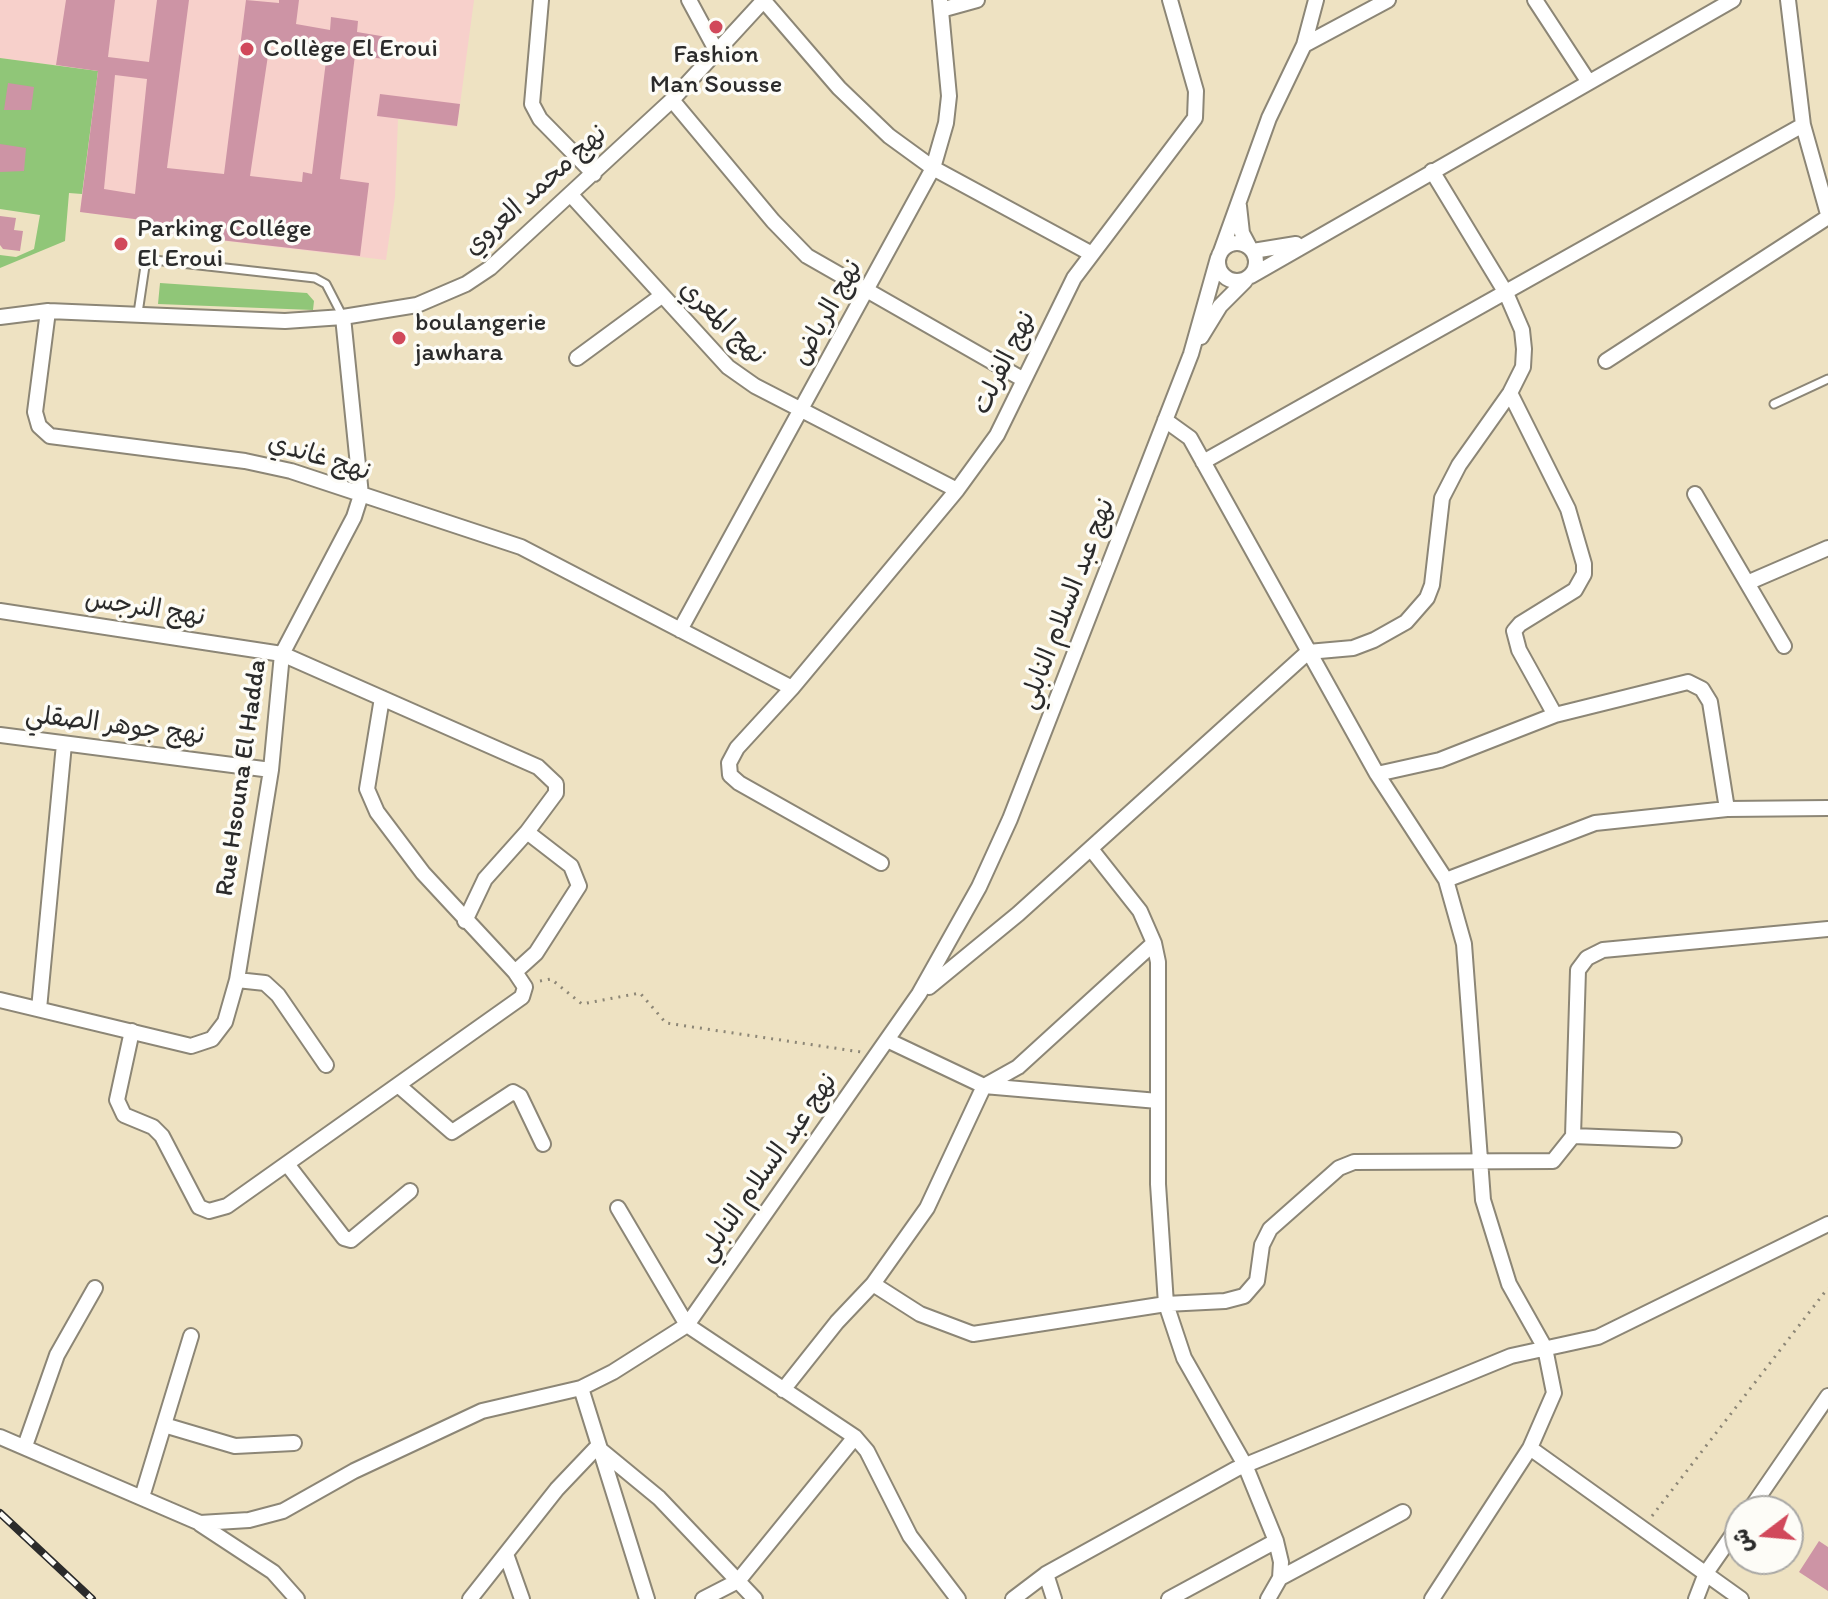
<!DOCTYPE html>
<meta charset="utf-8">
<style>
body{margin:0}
#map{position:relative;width:1828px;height:1599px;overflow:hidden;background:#eee2c2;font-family:Itim,"Playpen Sans Arabic",sans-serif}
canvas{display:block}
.north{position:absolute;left:1724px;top:1495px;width:80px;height:80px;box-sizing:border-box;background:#fdfcf7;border:2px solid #a9a8a5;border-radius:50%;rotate:254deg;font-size:22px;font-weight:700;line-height:32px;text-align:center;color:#2b2b2b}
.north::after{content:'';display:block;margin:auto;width:28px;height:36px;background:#d1495b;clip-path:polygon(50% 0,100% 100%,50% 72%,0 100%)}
</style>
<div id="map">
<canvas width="1828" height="1599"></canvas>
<div class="north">ش</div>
</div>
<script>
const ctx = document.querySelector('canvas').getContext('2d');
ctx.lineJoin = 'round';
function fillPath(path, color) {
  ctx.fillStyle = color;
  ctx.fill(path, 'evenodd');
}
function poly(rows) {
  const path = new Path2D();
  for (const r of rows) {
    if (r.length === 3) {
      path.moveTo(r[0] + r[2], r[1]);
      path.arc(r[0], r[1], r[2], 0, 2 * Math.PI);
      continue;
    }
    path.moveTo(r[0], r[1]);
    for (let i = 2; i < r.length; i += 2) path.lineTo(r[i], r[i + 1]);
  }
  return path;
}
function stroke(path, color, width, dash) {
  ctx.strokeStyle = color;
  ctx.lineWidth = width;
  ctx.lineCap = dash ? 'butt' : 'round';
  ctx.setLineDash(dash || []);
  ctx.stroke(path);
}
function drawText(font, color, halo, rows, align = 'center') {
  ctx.font = font + ' Itim,"Playpen Sans Arabic",sans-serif';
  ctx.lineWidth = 7;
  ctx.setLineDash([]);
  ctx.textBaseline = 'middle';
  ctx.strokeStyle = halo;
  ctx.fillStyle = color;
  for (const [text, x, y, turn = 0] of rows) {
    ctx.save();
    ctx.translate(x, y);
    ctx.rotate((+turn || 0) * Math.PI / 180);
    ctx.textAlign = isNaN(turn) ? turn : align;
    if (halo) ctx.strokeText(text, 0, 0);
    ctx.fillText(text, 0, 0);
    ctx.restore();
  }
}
fillPath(poly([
 [0,0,474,0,457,127,398,119,395,197,386,260,141,231,142,220,80,212,97,71,0,58]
]), '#f7d0cb');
fillPath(poly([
 [0,58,98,71,82,194,69,193,65,241,0,268,0,255,16,257,34,249,40,215,0,209],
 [160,283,307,293,314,301,313,310,158,304]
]), '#90c678');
fillPath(poly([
 [66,0,115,0,108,57,149,62,157,0,189,0,167,168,224,174,246,0,279,3,279,0,299,0,296,24,330,30,331,17,358,21,357,32,387,37,384,59,355,55,340,179,369,183,360,256,141,231,142,220,80,212,98,71,56,65],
 [270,42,327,53,312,174,303,172,302,182,250,176],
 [115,75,147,79,135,194,104,189],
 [8,83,34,87,31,110,4,110],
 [380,94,460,104,457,126,377,116],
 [0,144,26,148,24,171,0,172],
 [0,216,16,218,14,230,23,231,20,251,3,249,0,245],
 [1819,1541,1828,1547,1828,1591,1799,1572]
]), '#cd94a5');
const lane = poly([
 [138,313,145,266,154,260,315,278,326,284,343,317],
 [1774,404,1828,379]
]);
const street = poly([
 [541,0,532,104,540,119,594,174],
 [689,0,716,50],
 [1535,0,1588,81],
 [1788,0,1803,125,1828,214],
 [764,1,839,88,889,136,933,168,1090,253],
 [941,10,977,0],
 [1304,45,1388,0],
 [672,100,773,221,807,256,1024,380],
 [571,195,728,367,755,386,957,490],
 [1239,206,1242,233,1250,248],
 [1237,262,19],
 [1253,251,1296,244],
 [1220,254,1269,118,1304,45,1316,0],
 [1251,276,1733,0],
 [48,311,35,412,39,426,50,436,245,461,291,471,521,547,792,688],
 [0,317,48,311,285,321,343,317,417,305,466,284,490,268,672,100,764,0],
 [1201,337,1220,306,1245,281],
 [577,358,660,297],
 [1606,361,1828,217],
 [1510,393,1568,509,1584,564,1584,574,1575,590,1520,624,1514,631,1519,650,1555,715],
 [1165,420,1190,438,1377,774,1446,880,1464,944,1483,1200,1509,1284,1545,1348,1554,1393,1530,1448,1432,1599],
 [1203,462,1803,125],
 [1695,494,1784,646],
 [1747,583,1828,548],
 [0,611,282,654,538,767,556,784,556,793,527,832,571,866,579,886,536,953,515,972,525,987,522,997,227,1206,209,1211,199,1207,162,1136,153,1127,124,1115,117,1100,132,1031],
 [680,630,933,168,946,123,949,96,940,0],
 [382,698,367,789,377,812,423,873,515,972],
 [0,735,271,770],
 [1377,774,1440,760,1555,715,1688,682,1702,689,1710,702,1727,809],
 [1091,849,1140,911,1154,943,1158,962,1158,1184,1166,1304,1184,1358,1245,1465,1276,1541,1281,1562,1280,1578,1268,1599],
 [881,863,739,783,730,775,729,763,737,748,792,688,957,490,997,435,1074,278,1195,118,1196,91,1170,0],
 [1446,880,1595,823,1727,809,1828,808],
 [465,921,485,879,527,832],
 [237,980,265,983,278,995,326,1065],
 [929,987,1018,914,1308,652,1353,648,1374,640,1406,622,1427,598,1432,585,1442,498,1459,465,1510,393,1523,367,1524,349,1522,330,1506,293,1432,171],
 [0,1000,191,1046,212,1039,225,1022,237,980,271,770,282,654,354,517,361,495,343,317],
 [39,1009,64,744],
 [887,1040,984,1086,1158,1101],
 [398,1085,452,1132,513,1092,520,1096,543,1144],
 [1573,1136,1674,1140],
 [287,1164,344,1238,351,1240,410,1191],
 [618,1208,687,1325,855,1437,867,1451,910,1536,958,1599],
 [873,1284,920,1314,973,1334,1166,1304,1225,1301,1244,1296,1257,1281,1262,1245,1270,1229,1339,1168,1354,1162,1553,1161,1573,1136,1578,970,1587,958,1603,950,1828,929],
 [581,1388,647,1599],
 [783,1390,837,1322,873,1284,927,1208,984,1086,1018,1067,1154,943],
 [164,1425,235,1446,294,1443],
 [0,1437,200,1523,249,1520,283,1511,354,1471,482,1411,581,1388,613,1372,687,1325,919,994,979,887,1010,819,1191,354,1218,258],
 [25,1446,57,1355,95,1288],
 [1530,1448,1741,1599],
 [142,1497,191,1336],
 [1749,1511,1828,1396],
 [200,1524,273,1572,297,1599],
 [506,1554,522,1599],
 [1046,1574,1054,1599],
 [1280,1578,1403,1512],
 [470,1599,557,1489,597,1447,659,1498,755,1599],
 [703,1599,738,1581,855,1437],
 [1013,1599,1046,1574,1236,1469,1511,1356,1598,1337,1828,1224],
 [1169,1599,1276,1541],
 [1696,1599,1706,1573,1740,1524]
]);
stroke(lane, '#8c8676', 11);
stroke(street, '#8c8676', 18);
stroke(poly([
 [540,981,551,979,582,1004,640,993,666,1023,861,1052],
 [1652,1516,1828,1288]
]), '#8c8676', 3, [2, 6]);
stroke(lane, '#fff', 7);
stroke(street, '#fff', 14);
const rail = poly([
 [0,1513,92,1599]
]);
stroke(rail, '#2b2b2b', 8);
stroke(rail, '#fdfcf7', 5, [15]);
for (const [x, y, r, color] of [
 [716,27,8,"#d1495b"],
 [247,49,8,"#d1495b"],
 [121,244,8,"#d1495b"],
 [399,338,8,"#d1495b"]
]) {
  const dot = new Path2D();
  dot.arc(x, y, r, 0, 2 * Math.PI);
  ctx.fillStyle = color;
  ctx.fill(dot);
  stroke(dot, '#fdfcf7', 3);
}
drawText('26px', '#2b2b2b', '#fdfcf7', [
 ["Collège El Eroui",263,49],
 ["Fashion",716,55,"center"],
 ["Man Sousse",716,85,"center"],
 ["Parking Collége",137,229],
 ["El Eroui",137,259],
 ["boulangerie",415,323],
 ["jawhara",415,353]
], 'left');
drawText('26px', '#2b2b2b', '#fdfcf7', [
 ["نهج محمد العروي",536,191,-42],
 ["نهج الرياض",828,313,-61],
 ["نهج المعري",722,323,44],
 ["نهج الفرلت",1005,363,-64],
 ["نهج غاندي",319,458,17],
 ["نهج عبد السلام النابلي",1068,604,-69],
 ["نهج النرجس",145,609,9],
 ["نهج جوهر الصقلي",115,726,7],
 ["Rue Hsouna El Hadda",242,778,-82],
 ["نهج عبد السلام النابلي",768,1168,-55]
]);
</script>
